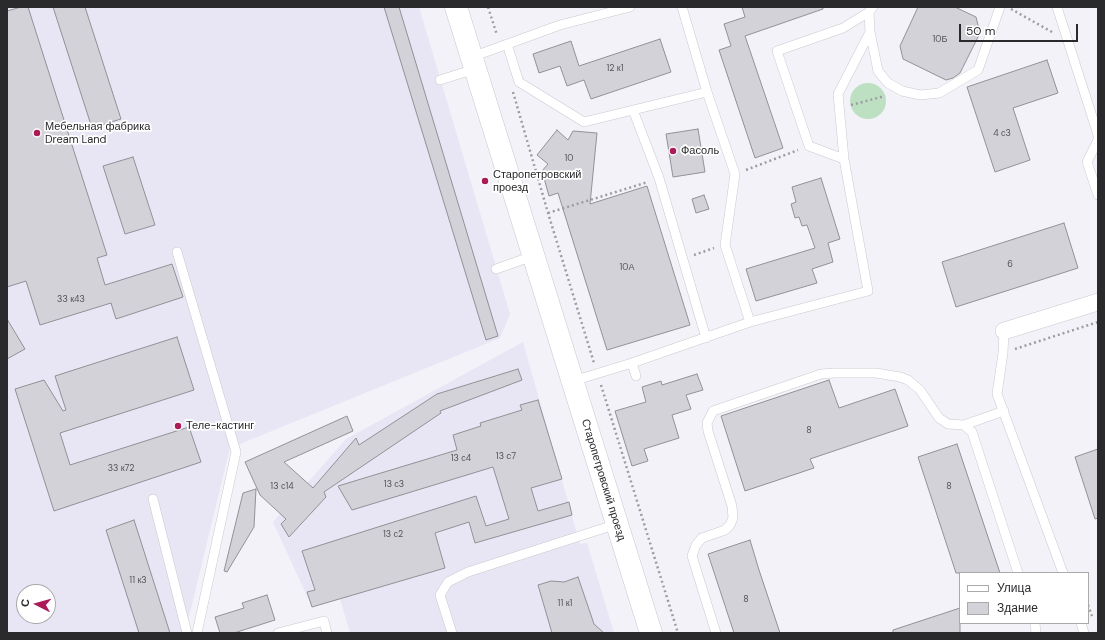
<!DOCTYPE html>
<meta charset="utf-8">
<style>
body{margin:0}
#map{position:relative;width:1105px;height:640px;overflow:hidden;background:#f2f2f8;font-family:"DM Sans",sans-serif}
canvas{display:block}
.frame{position:absolute;inset:0;border:8px solid #2a292c;pointer-events:none}
.legend{position:absolute;left:959px;top:572px;width:130px;height:52px;box-sizing:border-box;background:#fff;border:1px solid #aaa9ab;margin:0;padding:5px 7px;list-style:none;font-size:12px;color:#2a292c}
.legend li{display:flex;align-items:center;gap:8px;height:20px}
.legend b{width:20px;border:1px solid #aaa9ab}
.north{position:absolute;left:16px;top:584px;width:40px;height:40px;box-sizing:border-box;background:#fff;border:1px solid #aaa9ab;border-radius:50%;rotate:276deg;font-size:11px;font-weight:700;line-height:16px;text-align:center;color:#2a292c}
.north::after{content:'';display:block;margin:auto;width:14px;height:18px;background:#aa1b58;clip-path:polygon(50% 0,100% 100%,50% 72%,0 100%)}
.scale{position:absolute;left:959px;top:24px;width:119px;height:18px;box-sizing:border-box;border:2px solid #2a292c;border-top:0;padding-left:5px;font-size:12px;line-height:14px;white-space:nowrap;color:#2a292c;-webkit-text-stroke:3px #fff;paint-order:stroke}
</style>
<div id="map">
<canvas width="1105" height="640"></canvas>
<div class="frame"></div>
<ul class="legend">
<li><b style="height:5px;background:#fff"></b>Улица</li>
<li><b style="height:11px;background:#d2d2d8"></b>Здание</li>
</ul>
<div class="north">С</div>
<div class="scale">50 m</div>
</div>
<script>
const ctx = document.querySelector('canvas').getContext('2d');
ctx.lineJoin = 'round';
function fillPath(path, color) {
  ctx.fillStyle = color;
  ctx.fill(path, 'evenodd');
}
function poly(rows) {
  const path = new Path2D();
  for (const r of rows) {
    if (r.length === 3) {
      path.moveTo(r[0] + r[2], r[1]);
      path.arc(r[0], r[1], r[2], 0, 2 * Math.PI);
      continue;
    }
    path.moveTo(r[0], r[1]);
    for (let i = 2; i < r.length; i += 2) path.lineTo(r[i], r[i + 1]);
  }
  return path;
}
function stroke(path, color, width, dash) {
  ctx.strokeStyle = color;
  ctx.lineWidth = width;
  ctx.lineCap = dash ? 'butt' : 'round';
  ctx.setLineDash(dash || []);
  ctx.stroke(path);
}
function drawText(font, color, halo, rows, align = 'center') {
  ctx.font = font + ' "DM Sans",sans-serif';
  ctx.lineWidth = 3.5;
  ctx.setLineDash([]);
  ctx.textBaseline = 'middle';
  ctx.strokeStyle = halo;
  ctx.fillStyle = color;
  for (const [text, x, y, turn = 0] of rows) {
    ctx.save();
    ctx.translate(x, y);
    ctx.rotate((+turn || 0) * Math.PI / 180);
    ctx.textAlign = isNaN(turn) ? turn : align;
    if (halo) ctx.strokeText(text, 0, 0);
    ctx.fillText(text, 0, 0);
    ctx.restore();
  }
}
fillPath(poly([
 [7,7,419,7,510,314,500,338,230,448,185,633,7,633],
 [24,592,48,592,48,616,24,616],
 [523,342,580,544,587,543,614,633,350,633,340,599,312,607,273,522,346,439]
]), '#e8e6f4');
fillPath(poly([
 [868,101,18]
]), '#bee0c2');
const building = poly([
 [21,7,28,7,107,255,97,258,105,285,172,264,183,297,116,319,111,303,40,325,26,281,7,287,7,11,21,7],
 [53,7,85,7,121,119,92,128,53,7],
 [384,7,399,7,498,336,486,340,384,7],
 [742,7,823,7,823,9,745,36,783,148,755,158,719,50,731,46,724,24,745,17,742,7],
 [918,7,955,7,976,17,980,33,960,73,953,78,946,80,903,59,900,46,918,7],
 [660,39,671,72,591,99,584,80,567,86,560,66,539,73,533,54,571,41,579,66,660,39],
 [1047,60,1058,93,1013,108,1030,160,995,172,967,87,1047,60],
 [698,129,705,172,673,177,666,134,698,129],
 [557,130,568,140,573,131,597,133,590,204,647,186,690,325,607,350,558,193,549,196,542,171,548,164,537,155,557,130],
 [133,157,155,225,125,234,103,166,133,157],
 [821,178,840,239,828,243,833,262,812,269,817,283,756,301,746,269,815,248,807,225,802,226,799,217,795,218,791,204,796,202,792,187,821,178],
 [704,195,709,209,696,213,692,199,704,195],
 [1064,223,1078,268,956,307,942,262,1064,223],
 [7,319,25,349,7,359,7,319],
 [177,337,194,390,60,433,70,465,189,427,201,462,54,511,15,389,44,380,63,411,66,410,55,376,177,337],
 [518,369,522,380,440,411,441,413,324,492,326,497,289,537,281,524,286,519,260,495,245,462,347,416,353,431,284,462,313,488,356,438,359,445,437,394,518,369],
 [697,374,703,390,686,395,691,409,672,415,679,438,644,449,648,461,632,466,615,411,646,402,642,387,661,381,662,385,697,374],
 [829,380,839,408,895,389,908,426,810,459,814,468,745,491,721,416,829,380],
 [538,400,562,479,531,488,538,511,569,502,572,515,475,543,469,522,435,533,445,568,312,607,307,592,315,590,302,551,476,496,486,526,509,519,493,467,352,510,338,486,457,450,453,435,481,426,480,423,522,410,520,405,538,400],
 [957,444,1000,573,956,573,938,518,918,457,957,444],
 [1098,449,1098,518,1095,519,1075,457,1098,449],
 [256,489,254,527,227,572,224,571,243,493,256,489],
 [134,520,170,633,139,633,106,530,134,520],
 [750,540,759,570,780,633,734,633,708,554,750,540],
 [578,577,594,624,604,633,552,633,538,585,551,581,564,582,578,577],
 [267,595,275,620,234,633,220,633,215,617,244,608,242,603,267,595],
 [960,608,960,633,893,633,893,630,960,608]
]);
fillPath(building, '#d2d2d8');
stroke(building, '#929197', 1);
const service = poly([
 [682,7,707,92,735,174,725,245,750,322],
 [1057,7,1098,135],
 [870,32,878,71,888,83,902,91,920,95,939,93,978,70,1000,7],
 [507,44,519,82,584,122,707,92],
 [472,57,560,25,630,7],
 [440,80,475,69],
 [633,110,659,178,706,338],
 [1098,140,1087,162,1098,195],
 [844,159,809,146,777,51,843,28,869,12],
 [177,252,236,452,197,633],
 [496,269,533,256],
 [1004,331,1003,353,997,394,1063,573],
 [632,363,636,376],
 [573,381,632,363,750,322,868,291,844,159,838,94,870,32,869,12,873,7],
 [964,425,972,432,1018,573],
 [153,499,187,633],
 [1035,623,1036,633],
 [1081,623,1084,633],
 [278,633,324,621,327,633],
 [452,633,440,595,448,582,468,572,617,524],
 [716,633,692,556,696,545,702,538,725,530,730,525,733,518,732,506,708,431,707,423,713,411,821,374,835,373,876,373,900,377,908,380,920,390,939,418,948,424,964,425,1004,411]
]);
const minor = poly([
 [1004,331,1098,302]
]);
const tertiary = poly([
 [456,7,651,633]
]);
stroke(service, '#c9c9cf', 10);
stroke(minor, '#c9c9cf', 18);
stroke(tertiary, '#c9c9cf', 23);
stroke(poly([
 [488,7,497,35],
 [1011,9,1052,32],
 [513,92,548,213,594,363],
 [851,105,885,96],
 [746,170,798,150],
 [548,213,648,182],
 [694,255,714,248],
 [1015,349,1098,322],
 [601,385,678,633],
 [1088,605,1092,616]
]), '#9d9ca1', 2.5, [2, 3]);
stroke(service, '#fff', 9);
stroke(minor, '#fff', 17);
stroke(tertiary, '#fff', 22);
for (const [x, y, r, color] of [
 [37,133,4,"#aa1b58"],
 [673,151,4,"#aa1b58"],
 [485,181,4,"#aa1b58"],
 [178,426,4,"#aa1b58"]
]) {
  const dot = new Path2D();
  dot.arc(x, y, r, 0, 2 * Math.PI);
  ctx.fillStyle = color;
  ctx.fill(dot);
  stroke(dot, '#fff', 1.5);
}
drawText('9px', '#545357', null, [
 ["10Б",940,40],
 ["12 к1",615,69],
 ["4 с3",1002,134],
 ["10",569,159],
 ["6",1010,265],
 ["10А",627,268],
 ["33 к43",71,300],
 ["8",809,431],
 ["13 c7",506,457],
 ["13 с4",461,459],
 ["33 к72",121,469],
 ["13 с3",394,485],
 ["13 с14",282,487],
 ["8",949,487],
 ["13 с2",393,535],
 ["11 к3",138,581],
 ["8",746,600],
 ["11 к1",565,604]
]);
drawText('11px', '#2a292c', '#fff', [
 ["Мебельная фабрика",45,127],
 ["Dream Land",45,140],
 ["Фасоль",681,151],
 ["Старопетровский",493,175],
 ["проезд",493,188],
 ["Теле-кастинг",186,426]
], 'left');
drawText('11px', '#2a292c', '#fff', [
 ["Старопетровский проезд",603,480,73]
]);
</script>
